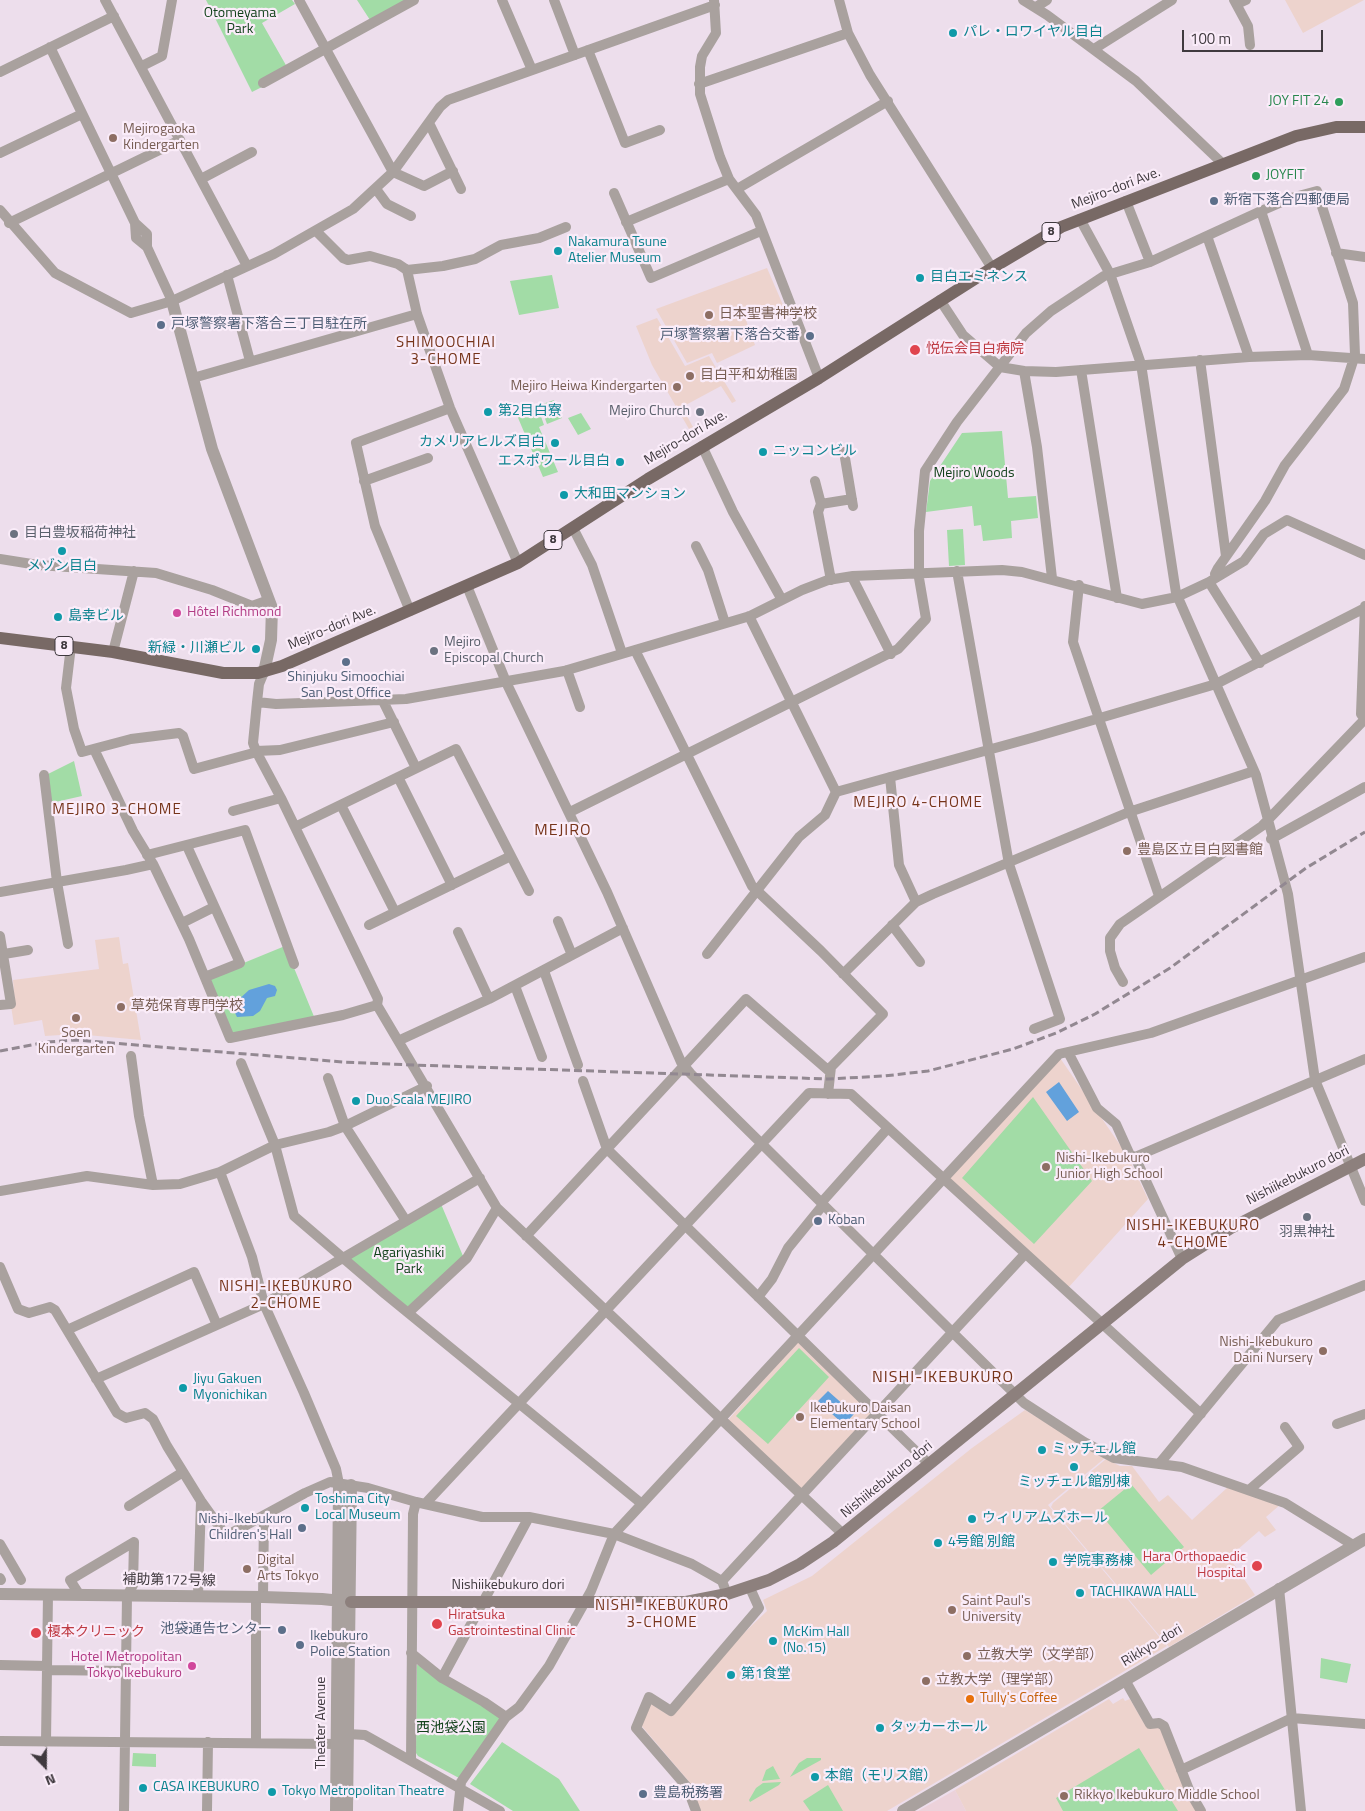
<!DOCTYPE html>
<meta charset="utf-8">
<style>
body{margin:0}
#map{position:relative;width:1365px;height:1811px;overflow:hidden;background:#eddeec;font-family:"Titillium Web",sans-serif}
canvas{display:block}
.north{position:absolute;left:20px;top:1741px;width:50px;height:50px;-webkit-text-stroke:4px #faecf9;paint-order:stroke;rotate:158deg;font-size:14px;font-weight:700;line-height:20px;text-align:center;color:#3f393e}
.north::after{content:'';display:block;margin:auto;width:18px;height:22px;background:#3f393e;clip-path:polygon(50% 0,100% 100%,50% 72%,0 100%)}
.scale{position:absolute;left:1182px;top:30px;width:141px;height:22px;box-sizing:border-box;border:2px solid #3f393e;border-top:0;padding-left:6px;font-size:15px;line-height:18px;white-space:nowrap;color:#3f393e;-webkit-text-stroke:4px #faecf9;paint-order:stroke}
</style>
<div id="map">
<canvas width="1365" height="1811"></canvas>
<div class="north">N</div>
<div class="scale">100 m</div>
</div>
<script>
const ctx = document.querySelector('canvas').getContext('2d');
ctx.lineJoin = 'round';
function fillPath(path, color) {
  ctx.fillStyle = color;
  ctx.fill(path, 'evenodd');
}
function poly(rows) {
  const path = new Path2D();
  for (const r of rows) {
    path.moveTo(r[0], r[1]);
    for (let i = 2; i < r.length; i += 2) path.lineTo(r[i], r[i + 1]);
  }
  return path;
}
function stroke(path, color, width, dash) {
  ctx.strokeStyle = color;
  ctx.lineWidth = width;
  ctx.lineCap = dash ? 'butt' : 'round';
  ctx.setLineDash(dash || []);
  ctx.stroke(path);
}
function drawText(font, color, halo, rows, align = 'center') {
  ctx.font = font + ' "Titillium Web","Noto Sans JP",sans-serif';
  ctx.lineWidth = 4.5;
  ctx.setLineDash([]);
  ctx.textBaseline = 'middle';
  ctx.strokeStyle = halo;
  ctx.fillStyle = color;
  for (const [text, x, y, turn = 0] of rows) {
    ctx.save();
    ctx.translate(x, y);
    ctx.rotate((+turn || 0) * Math.PI / 180);
    ctx.textAlign = isNaN(turn) ? turn : align;
    if (halo) ctx.strokeText(text, 0, 0);
    ctx.fillText(text, 0, 0);
    ctx.restore();
  }
}
fillPath(poly([
 [955,1790,966,1811,918,1811]
]), '#ecd2da');
fillPath(poly([
 [1285,0,1364,0,1303,33],
 [767,268,783,305,746,320,755,345,717,363,712,353,687,363,656,309],
 [657,318,685,366,709,356,736,401,732,403,721,386,682,407,693,427,689,429,652,365,636,326],
 [119,937,123,964,128,963,141,1040,76,1034,45,1036,42,1020,14,1025,11,1006,15,1004,13,980,99,969,95,940],
 [1060,1058,1127,1155,1148,1199,1068,1288,949,1179],
 [799,1340,873,1415,801,1490,728,1420],
 [1025,1410,1105,1458,1048,1505,1167,1646,887,1811,700,1811,691,1784,640,1724,651,1704,670,1716,724,1652,767,1611,763,1600,812,1576,972,1448],
 [1106,1459,1120,1466,1132,1466,1159,1502,1168,1495,1192,1520,1228,1487,1281,1504,1266,1517,1276,1530,1265,1537,1259,1531,1229,1557,1255,1595,1169,1647,1051,1507,1053,1503],
 [1123,1698,1125,1701,1130,1699,1145,1725,1162,1729,1182,1782,1198,1811,966,1811,955,1790,1109,1699,1113,1704]
]), '#edd3cd');
fillPath(poly([
 [206,0,292,0,295,4,262,23,287,67,262,87,252,92],
 [357,0,406,0,370,20],
 [552,275,559,308,519,315,510,281],
 [554,400,562,418,547,424,540,405],
 [537,405,544,425,539,427,558,472,543,477,516,413],
 [581,413,591,429,578,435,568,418],
 [1002,431,1008,498,1036,496,1038,518,1011,521,1012,538,983,541,981,525,974,526,972,506,926,512,930,481,962,433],
 [963,529,965,565,949,566,947,530],
 [74,761,82,796,51,803,46,775],
 [285,946,315,1019,230,1036,207,978],
 [1033,1097,1092,1181,1034,1244,962,1178],
 [441,1204,463,1256,408,1308,348,1260],
 [799,1348,829,1377,768,1444,736,1416],
 [1131,1484,1184,1547,1151,1575,1098,1511],
 [1321,1658,1351,1664,1347,1683,1320,1678],
 [417,1665,423,1666,500,1716,501,1721,459,1778,418,1756,416,1753],
 [502,1742,559,1779,580,1811,513,1811,470,1784],
 [1139,1748,1178,1811,1063,1811,1056,1798],
 [133,1753,156,1754,156,1767,132,1766],
 [807,1758,821,1758,821,1760,790,1777,799,1763],
 [773,1766,780,1779,762,1781,766,1770],
 [781,1782,779,1785,750,1802,749,1800,756,1788,763,1783],
 [828,1785,843,1811,810,1811,803,1801]
]), '#a2dca6');
fillPath(poly([
 [269,984,275,986,277,990,275,996,267,998,260,1011,253,1016,237,1017,232,1007,236,1002,249,990],
 [1059,1082,1079,1112,1067,1121,1046,1092],
 [828,1391,854,1414,844,1425,818,1401]
]), '#62a1dc');
stroke(poly([
 [105,0,247,266],
 [299,0,393,172,424,186,453,171],
 [502,0,532,70],
 [554,0,575,55],
 [714,0,716,33,702,56,700,67,700,94,720,157,729,179,756,215,819,378],
 [839,0,848,33,870,75,992,268],
 [1023,0,1047,15,1136,81,1223,164],
 [1234,0,1248,26,1250,45],
 [1237,4,1246,0],
 [1036,7,1047,0],
 [50,47,135,223],
 [1094,49,1172,0],
 [588,50,625,143,660,130],
 [142,66,162,56,172,0],
 [0,72,114,16],
 [263,83,414,0],
 [699,84,848,33],
 [429,123,461,189],
 [0,153,82,114],
 [201,179,252,152],
 [376,189,387,204,411,216],
 [737,189,888,101],
 [614,193,651,278,761,231],
 [1126,201,1150,262],
 [0,210,55,273,131,313,172,301,274,254,353,209,393,172,440,107,448,100,715,5],
 [1261,211,1308,355],
 [1080,219,1110,274,1141,364,1176,593,1256,775,1288,894,1315,1080,1365,1201],
 [626,222,729,179],
 [9,223,180,140],
 [316,231,343,258,348,260,370,256,398,264,407,270,443,266,475,259,501,245,539,238,566,227],
 [1207,236,1249,357],
 [147,247,136,238,135,223,147,234,147,247,172,301],
 [1336,253,1365,257],
 [407,270,417,314,450,408,518,563],
 [227,275,250,361],
 [940,300,963,335,1000,367,1024,371,1037,447,1052,578],
 [1200,360,1226,556],
 [1081,370,1117,598],
 [1024,371,1056,372,1249,357,1308,355,1365,359],
 [193,378,417,314],
 [702,446,733,512,782,600],
 [844,452,853,506],
 [364,481,428,458],
 [815,481,821,504,818,512,831,580],
 [821,504,852,499],
 [573,528,592,565,622,653],
 [696,546,708,570,725,623],
 [0,559,38,565,156,573,212,590,252,606,269,600],
 [957,571,1009,864,1060,1019,1034,1029],
 [852,577,891,654],
 [1209,582,1260,663],
 [1079,585,1073,642,1159,896],
 [467,586,506,682,607,892,681,1062,691,1074,1024,1403,1084,1442,1114,1458,1182,1467,1285,1503,1353,1545],
 [1365,606,1361,714,1365,720],
 [410,611,375,526,356,443,450,408],
 [749,616,836,792],
 [71,646,66,688,74,729,82,752,131,739,179,733,183,736,194,769,257,752],
 [635,650,752,886,821,951,883,1014,831,1067,828,1094],
 [113,652,134,571],
 [567,670,580,707],
 [264,672,259,684,257,702,253,743,256,751,281,798,378,999,377,1005,497,1208,843,1534],
 [383,701,416,768],
 [257,702,276,704,406,699,564,671,750,616,802,590,828,580,853,576,1002,570,1022,572,1142,604,1177,597,1209,582,1244,561,1264,534,1287,520,1365,555],
 [94,749,133,831,153,864,189,939,230,1038,343,1015,377,1005],
 [256,751,280,750,394,722],
 [44,775,57,882,68,944],
 [398,777,452,885],
 [890,777,899,865,916,902],
 [836,792,1035,737,1216,684,1365,608],
 [341,805,395,912],
 [233,811,281,798],
 [570,812,898,649,926,619,919,578,919,531,925,471,957,422,1026,333,1051,311,1104,276,1150,262,1261,211,1291,198,1317,191,1353,303,1355,355,1344,389,1285,465,1265,501,1218,568,1215,574,1216,577],
 [295,827,456,749,529,891],
 [1271,839,1365,787],
 [187,846,240,963,205,977],
 [147,855,245,830,294,964],
 [0,892,126,870,153,864],
 [558,921,572,955],
 [182,923,214,907],
 [369,925,511,856],
 [892,925,920,962],
 [458,932,489,999],
 [0,936,11,1004,0,1005],
 [4,954,28,950],
 [707,954,799,837,825,815,836,792],
 [544,971,578,1065],
 [843,974,916,902,933,894,1129,812,1254,771],
 [1123,982,1115,968,1110,951,1110,938,1120,924,1262,826,1365,719],
 [515,986,542,1057],
 [400,1040,489,999,623,928],
 [1068,1052,1097,1108,1116,1124,1130,1155,1135,1157,1182,1259],
 [131,1056,139,1116,153,1185],
 [241,1063,275,1145,294,1216,385,1294,642,1504],
 [328,1078,345,1126,406,1221],
 [583,1081,607,1149,929,1464],
 [1135,1157,1365,1059],
 [220,1172,252,1257,264,1304,304,1393,336,1469,339,1484],
 [0,1191,87,1176,153,1185,180,1184,220,1172,275,1145,329,1132,345,1126,427,1086],
 [821,1203,888,1128],
 [526,1236,746,999,829,1071],
 [0,1267,18,1309,29,1313,50,1307,55,1310,117,1413,126,1418,145,1413,153,1419,167,1446,201,1501,226,1536,305,1493,330,1482,368,1488,416,1502,482,1517,529,1517,614,1534,692,1564,722,1581,727,1594],
 [758,1297,772,1279,788,1248,823,1205],
 [409,1312,467,1258,497,1208],
 [67,1330,194,1272,217,1325],
 [96,1379,264,1304,480,1178],
 [1337,1424,1365,1414],
 [1159,1464,1278,1320,1365,1285],
 [1249,1490,1299,1447,1285,1427],
 [425,1504,809,1093,851,1094,1201,1414],
 [129,1506,183,1472],
 [0,1544,21,1580],
 [0,1578,1,1580],
 [722,1581,1025,1254],
 [1279,1588,1301,1811],
 [79,1594,70,1580,134,1542],
 [198,1596,201,1501],
 [263,1597,264,1516],
 [411,1653,442,1678,484,1702,506,1717],
 [0,1665,47,1666],
 [47,1670,126,1671],
 [442,1678,529,1517],
 [1125,1680,1150,1724,1159,1723,1164,1726,1190,1792,1201,1811],
 [0,1741,337,1744,348,1734,365,1735,500,1811],
 [46,1742,48,1594],
 [256,1743,256,1597],
 [411,1760,413,1514,416,1502],
 [1181,1770,1292,1718,1365,1724],
 [124,1811,127,1596,133,1585,134,1542],
 [207,1811,208,1742],
 [458,1811,461,1782,506,1717,519,1707,549,1666,591,1591,614,1534,1059,1054,1151,1033,1365,957],
 [696,1811,687,1787,636,1728,649,1697,671,1711,759,1608,750,1588]
]), '#a9a19e', 10);
stroke(poly([
 [172,301,212,449,272,608,271,640,264,672],
 [0,1594,263,1597,322,1599,351,1602],
 [336,1811,339,1484],
 [347,1811,351,1485],
 [903,1811,1365,1539]
]), '#a9a19e', 12);
stroke(poly([
 [351,1602,686,1602,727,1594,769,1580,800,1564,833,1542,1182,1259,1231,1228,1365,1159]
]), '#8d807d', 12);
stroke(poly([
 [0,638,113,652,223,673,258,673,282,666,518,563,648,479,819,378,992,268,1061,227,1296,136,1336,127,1365,127]
]), '#786965', 12);
stroke(poly([
 [0,1051,47,1042,76,1040,343,1062,414,1065,828,1079,884,1076,928,1071,1013,1049,1056,1033,1095,1014,1170,968,1306,868,1365,832]
]), '#928891', 3, [8, 4]);
for (const [x, y, r, color] of [
 [953,33,5,"#0f9aa8"],
 [1339,102,5,"#2e9e5b"],
 [113,138,5,"#8d6e63"],
 [1256,176,5,"#2e9e5b"],
 [1214,201,5,"#5c6f8a"],
 [558,251,5,"#0f9aa8"],
 [920,278,5,"#0f9aa8"],
 [709,315,5,"#8d6e63"],
 [161,325,5,"#5c6f8a"],
 [810,336,5,"#5c6f8a"],
 [915,350,6,"#e0444e"],
 [690,376,5,"#8d6e63"],
 [677,387,5,"#8d6e63"],
 [488,412,5,"#0f9aa8"],
 [700,412,5,"#6b7280"],
 [555,443,5,"#0f9aa8"],
 [763,452,5,"#0f9aa8"],
 [620,462,5,"#0f9aa8"],
 [564,495,5,"#0f9aa8"],
 [14,534,5,"#6b7280"],
 [62,551,5,"#0f9aa8"],
 [177,613,5,"#d1479c"],
 [58,617,5,"#0f9aa8"],
 [256,649,5,"#0f9aa8"],
 [434,651,5,"#6b7280"],
 [346,662,5,"#5c6f8a"],
 [1127,851,5,"#8d6e63"],
 [121,1007,5,"#8d6e63"],
 [76,1018,5,"#8d6e63"],
 [356,1101,5,"#0f9aa8"],
 [1046,1167,5,"#8d6e63"],
 [1307,1217,5,"#6b7280"],
 [818,1221,5,"#5c6f8a"],
 [1323,1351,5,"#8d6e63"],
 [183,1388,5,"#0f9aa8"],
 [800,1417,5,"#8d6e63"],
 [1042,1450,5,"#0f9aa8"],
 [1074,1467,5,"#0f9aa8"],
 [305,1508,5,"#0f9aa8"],
 [972,1519,5,"#0f9aa8"],
 [302,1528,5,"#5c6f8a"],
 [938,1543,5,"#0f9aa8"],
 [1053,1562,5,"#0f9aa8"],
 [1257,1566,6,"#e0444e"],
 [247,1569,5,"#8d6e63"],
 [1080,1593,5,"#0f9aa8"],
 [952,1610,5,"#8d6e63"],
 [437,1624,6,"#e0444e"],
 [282,1630,5,"#5c6f8a"],
 [36,1633,6,"#e0444e"],
 [773,1641,5,"#0f9aa8"],
 [300,1645,5,"#5c6f8a"],
 [967,1656,5,"#8d6e63"],
 [192,1666,5,"#d1479c"],
 [731,1675,5,"#0f9aa8"],
 [926,1681,5,"#8d6e63"],
 [970,1699,5,"#e8710a"],
 [880,1728,5,"#0f9aa8"],
 [815,1777,5,"#0f9aa8"],
 [143,1788,5,"#0f9aa8"],
 [272,1792,5,"#0f9aa8"],
 [643,1794,5,"#5c6f8a"],
 [1064,1796,5,"#8d6e63"]
]) {
  const dot = new Path2D();
  dot.arc(x, y, r, 0, 2 * Math.PI);
  ctx.fillStyle = color;
  ctx.fill(dot);
  stroke(dot, '#faecf9', 2);
}
for (const [x, y, w] of [
 [1051,232,18],
 [553,540,18],
 [64,646,18]
]) {
  const box = new Path2D();
  box.roundRect(x - w / 2, y - 9.5, w, 19, 4);
  ctx.fillStyle = '#faecf9';
  ctx.fill(box);
  stroke(box, '#3f393e', 1);
}
drawText('bold 12px', '#3f393e', null, [
 ["8",1051,232],
 ["8",553,540],
 ["8",64,646]
]);
drawText('14px', '#12421b', '#faecf9', [
 ["Otomeyama",240,14],
 ["Park",240,30],
 ["Mejiro Woods",974,474],
 ["Agariyashiki",409,1254],
 ["Park",409,1270],
 ["西池袋公園",451,1729]
]);
drawText('14px', '#0d838f', '#faecf9', [
 ["パレ・ロワイヤル目白",963,33],
 ["Nakamura Tsune",568,243],
 ["Atelier Museum",568,259],
 ["目白エミネンス",930,278],
 ["第2目白寮",498,412],
 ["カメリアヒルズ目白",545,443,"right"],
 ["ニッコンビル",773,452],
 ["エスポワール目白",610,462,"right"],
 ["大和田マンション",574,495],
 ["メゾン目白",62,567,"center"],
 ["島幸ビル",68,617],
 ["新緑・川瀬ビル",246,649,"right"],
 ["Duo Scala MEJIRO",366,1101],
 ["Jiyu Gakuen",193,1380],
 ["Myonichikan",193,1396],
 ["ミッチェル館",1052,1450],
 ["ミッチェル館別棟",1074,1483,"center"],
 ["Toshima City",315,1500],
 ["Local Museum",315,1516],
 ["ウィリアムズホール",982,1519],
 ["4号館 別館",948,1543],
 ["学院事務棟",1063,1562],
 ["TACHIKAWA HALL",1090,1593],
 ["McKim Hall",783,1633],
 ["(No.15)",783,1649],
 ["第1食堂",741,1675],
 ["タッカーホール",890,1728],
 ["本館（モリス館）",825,1777],
 ["CASA IKEBUKURO",153,1788],
 ["Tokyo Metropolitan Theatre",282,1792]
], 'left');
drawText('14px', '#27864d', '#faecf9', [
 ["JOY FIT 24",1329,102],
 ["JOYFIT",1266,176,"left"]
], 'right');
drawText('14px', '#785e54', '#faecf9', [
 ["Mejirogaoka",123,130],
 ["Kindergarten",123,146],
 ["日本聖書神学校",719,315],
 ["目白平和幼稚園",700,376],
 ["Mejiro Heiwa Kindergarten",667,387,"right"],
 ["豊島区立目白図書館",1137,851],
 ["草苑保育専門学校",131,1007],
 ["Soen",76,1034,"center"],
 ["Kindergarten",76,1050,"center"],
 ["Nishi-Ikebukuro",1056,1159],
 ["Junior High School",1056,1175],
 ["Nishi-Ikebukuro",1313,1343,"right"],
 ["Daini Nursery",1313,1359,"right"],
 ["Ikebukuro Daisan",810,1409],
 ["Elementary School",810,1425],
 ["Digital",257,1561],
 ["Arts Tokyo",257,1577],
 ["Saint Paul's",962,1602],
 ["University",962,1618],
 ["立教大学（文学部）",977,1656],
 ["立教大学（理学部）",936,1681],
 ["Rikkyo Ikebukuro Middle School",1074,1796]
], 'left');
drawText('14px', '#3f393e', '#faecf9', [
 ["Mejiro-dori Ave.",1116,189,-21],
 ["Mejiro-dori Ave.",686,438,-31],
 ["Mejiro-dori Ave.",332,628,-23],
 ["Nishiikebukuro dori",1298,1176,-27],
 ["Nishiikebukuro dori",887,1480,-39],
 ["補助第172号線",169,1581,1],
 ["Nishiikebukuro dori",508,1586],
 ["Rikkyo-dori",1152,1646,-31],
 ["Theater Avenue",322,1723,-90]
]);
drawText('14px', '#4e5e75', '#faecf9', [
 ["新宿下落合四郵便局",1224,201],
 ["戸塚警察署下落合三丁目駐在所",171,325],
 ["戸塚警察署下落合交番",800,336,"right"],
 ["Shinjuku Simoochiai",346,678,"center"],
 ["San Post Office",346,694,"center"],
 ["Koban",828,1221],
 ["Nishi-Ikebukuro",292,1520,"right"],
 ["Children's Hall",292,1536,"right"],
 ["池袋通告センター",272,1630,"right"],
 ["Ikebukuro",310,1637],
 ["Police Station",310,1653],
 ["豊島税務署",653,1794]
], 'left');
drawText('14px', '#be3a42', '#faecf9', [
 ["悦伝会目白病院",926,350],
 ["Hara Orthopaedic",1246,1558,"right"],
 ["Hospital",1246,1574,"right"],
 ["Hiratsuka",448,1616],
 ["Gastrointestinal Clinic",448,1632],
 ["榎本クリニック",47,1633]
], 'left');
drawText('14px', '#5b616d', '#faecf9', [
 ["Mejiro Church",690,412,"right"],
 ["目白豊坂稲荷神社",24,534],
 ["Mejiro",444,643],
 ["Episcopal Church",444,659],
 ["羽黒神社",1307,1233,"center"]
], 'left');
drawText('14px', '#b23c85', '#faecf9', [
 ["Hôtel Richmond",187,613],
 ["Hotel Metropolitan",182,1658,"right"],
 ["Tokyo Ikebukuro",182,1674,"right"]
], 'left');
drawText('14px', '#c56008', '#faecf9', [
 ["Tully's Coffee",980,1699]
], 'left');
ctx.letterSpacing = '1px';
drawText('15px', '#76341a', '#faecf9', [
 ["SHIMOOCHIAI",446,343],
 ["3-CHOME",446,360],
 ["MEJIRO 4-CHOME",918,803],
 ["MEJIRO 3-CHOME",117,810],
 ["NISHI-IKEBUKURO",1193,1226],
 ["4-CHOME",1193,1243],
 ["NISHI-IKEBUKURO",286,1287],
 ["2-CHOME",286,1304],
 ["NISHI-IKEBUKURO",662,1606],
 ["3-CHOME",662,1623]
]);
ctx.letterSpacing = '0px';
ctx.letterSpacing = '1px';
drawText('16px', '#76341a', '#faecf9', [
 ["MEJIRO",563,831],
 ["NISHI-IKEBUKURO",943,1378]
]);
ctx.letterSpacing = '0px';
</script>
